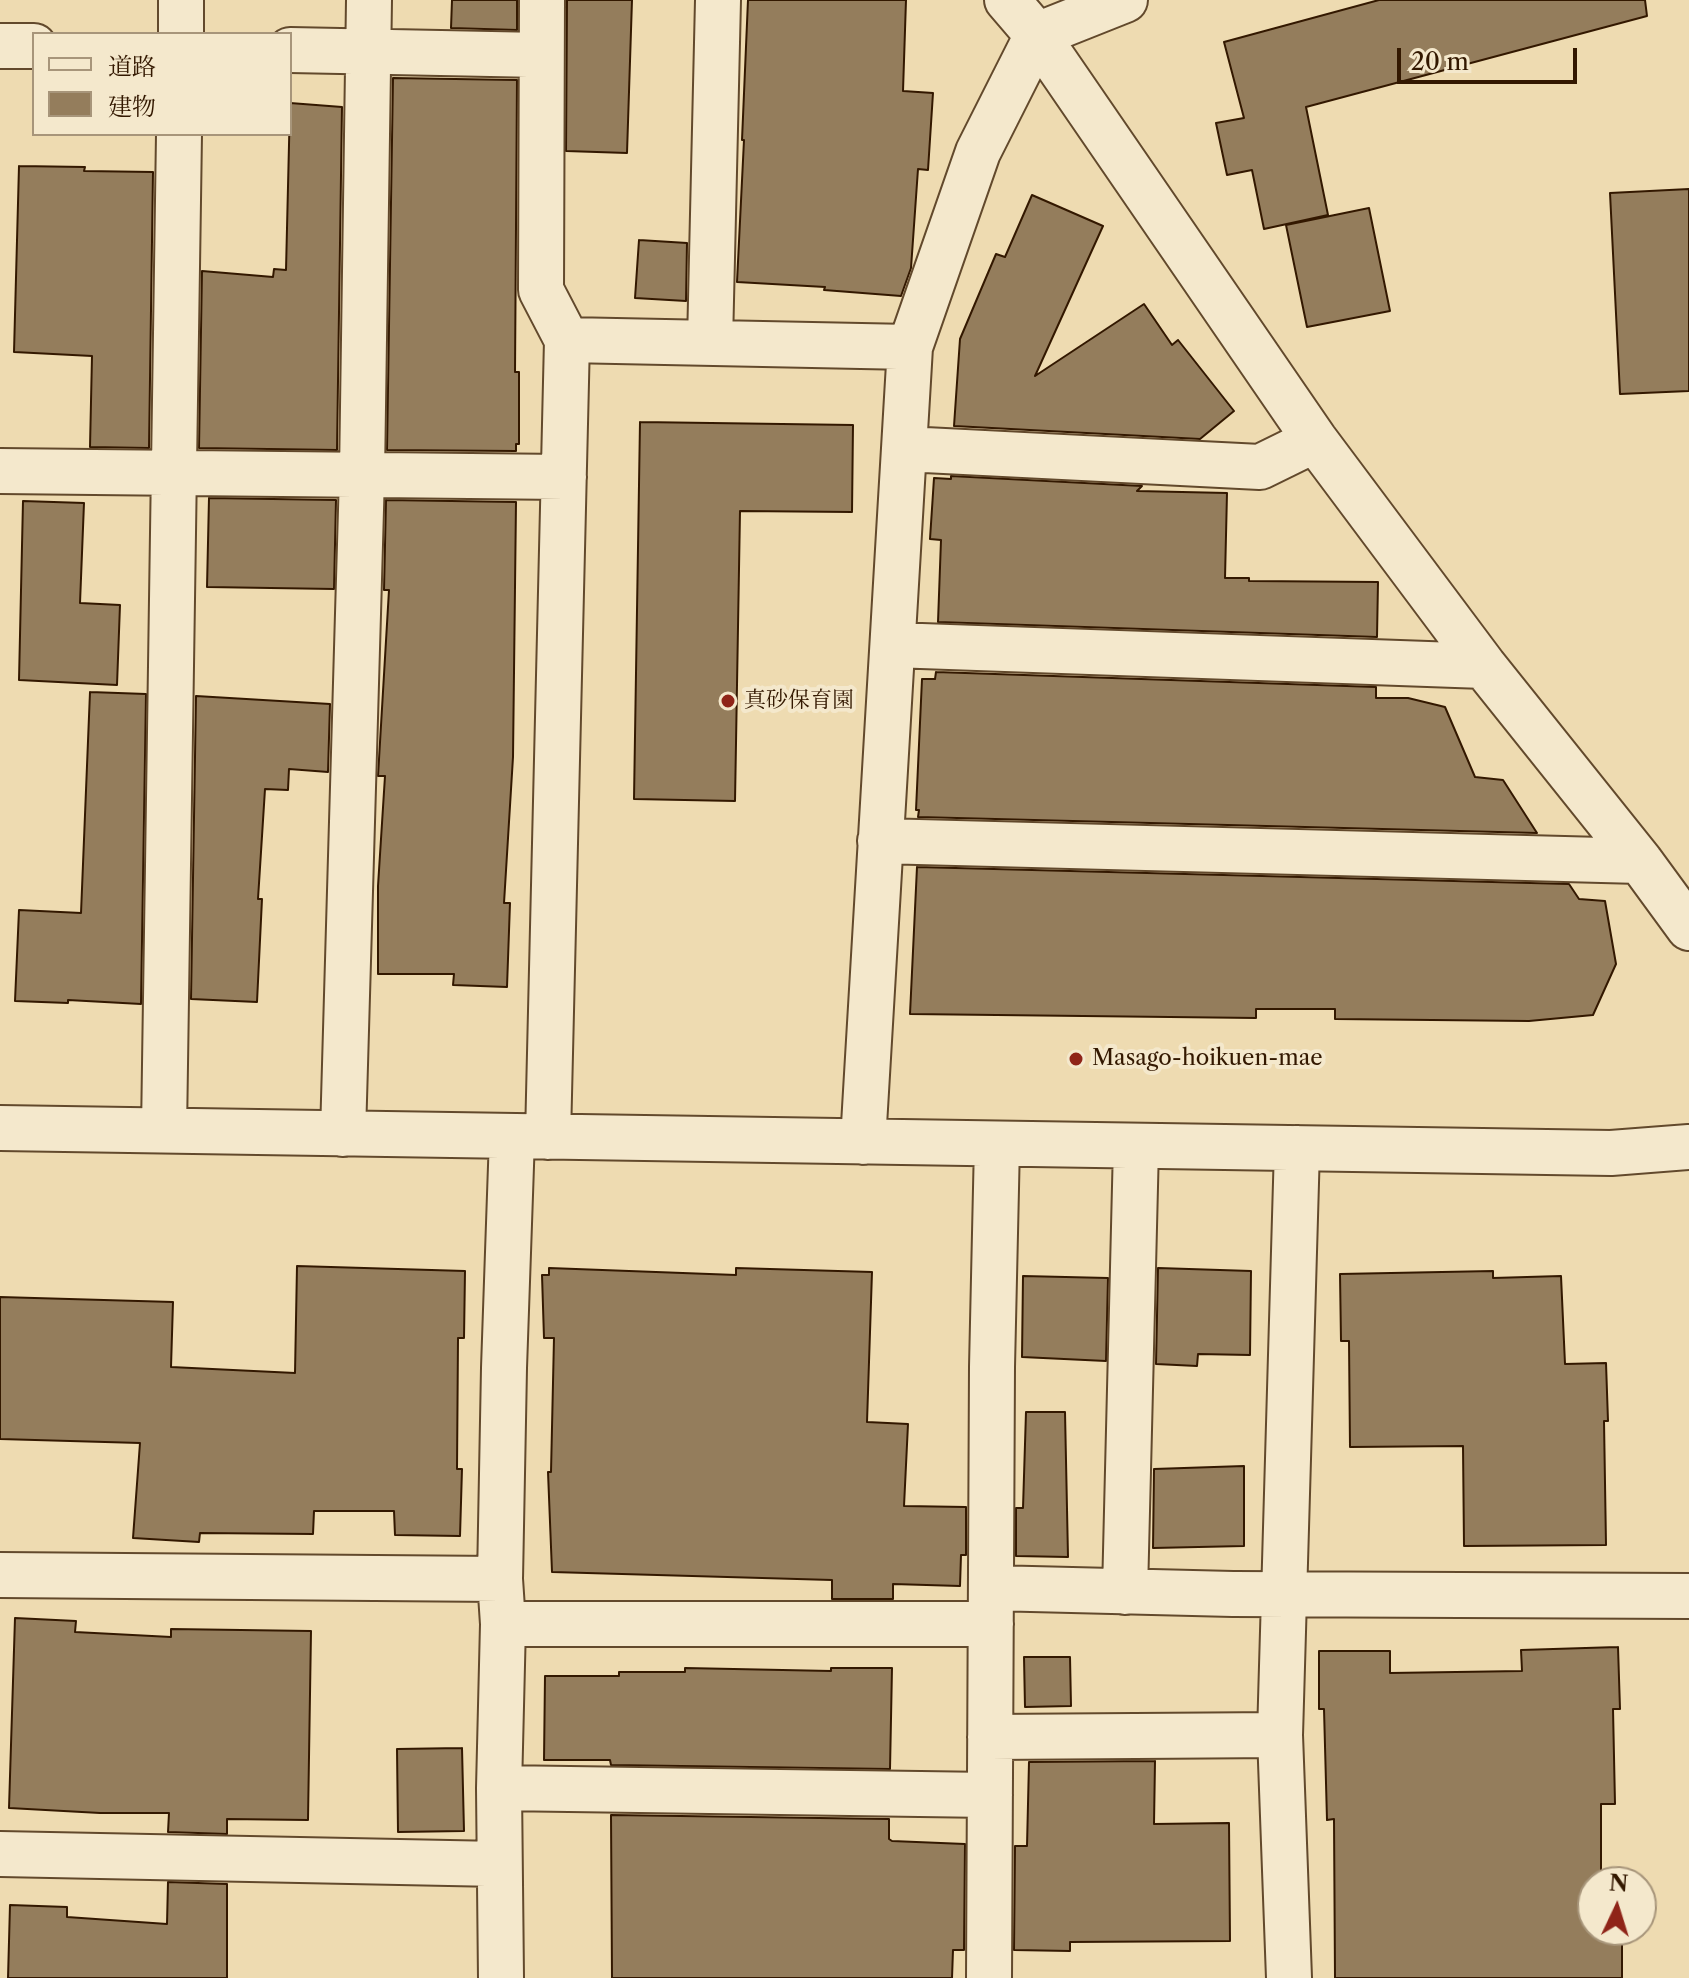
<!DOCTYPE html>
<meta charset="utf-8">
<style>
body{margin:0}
#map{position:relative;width:1689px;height:1978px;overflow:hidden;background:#eedbb1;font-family:"Libre Caslon Text","Noto Serif JP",serif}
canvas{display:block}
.legend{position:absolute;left:32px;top:32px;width:260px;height:104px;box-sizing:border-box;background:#f4e8cc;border:2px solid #a7957a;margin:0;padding:10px 14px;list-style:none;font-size:24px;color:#331800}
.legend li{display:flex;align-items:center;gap:16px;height:40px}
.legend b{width:40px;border:2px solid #a7957a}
.north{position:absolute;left:1577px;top:1866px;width:80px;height:80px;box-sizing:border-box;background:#f4e8cc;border:2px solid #a7957a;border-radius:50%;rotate:4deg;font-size:22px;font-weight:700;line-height:32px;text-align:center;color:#331800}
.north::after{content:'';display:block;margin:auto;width:28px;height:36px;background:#8f2418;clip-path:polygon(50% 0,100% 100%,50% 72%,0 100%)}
.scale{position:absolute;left:1397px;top:48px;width:180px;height:36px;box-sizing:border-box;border:4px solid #331800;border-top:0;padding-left:10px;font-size:24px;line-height:28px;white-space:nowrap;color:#331800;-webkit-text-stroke:6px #f4e8cc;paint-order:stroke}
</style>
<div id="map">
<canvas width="1689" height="1978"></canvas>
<ul class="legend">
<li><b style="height:10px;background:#f4e8cc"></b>道路</li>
<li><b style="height:22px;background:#947d5c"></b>建物</li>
</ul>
<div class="north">N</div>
<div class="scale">20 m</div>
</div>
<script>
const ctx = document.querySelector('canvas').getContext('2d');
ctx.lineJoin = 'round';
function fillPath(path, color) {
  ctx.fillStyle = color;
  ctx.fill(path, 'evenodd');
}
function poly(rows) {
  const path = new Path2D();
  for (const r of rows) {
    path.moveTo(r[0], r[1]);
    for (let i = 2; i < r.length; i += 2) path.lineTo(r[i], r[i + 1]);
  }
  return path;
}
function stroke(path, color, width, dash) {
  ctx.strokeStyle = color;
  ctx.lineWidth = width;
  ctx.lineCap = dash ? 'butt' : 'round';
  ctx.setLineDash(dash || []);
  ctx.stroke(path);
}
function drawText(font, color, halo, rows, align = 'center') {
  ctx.font = font + ' "Libre Caslon Text","Noto Serif JP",serif';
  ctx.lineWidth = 8;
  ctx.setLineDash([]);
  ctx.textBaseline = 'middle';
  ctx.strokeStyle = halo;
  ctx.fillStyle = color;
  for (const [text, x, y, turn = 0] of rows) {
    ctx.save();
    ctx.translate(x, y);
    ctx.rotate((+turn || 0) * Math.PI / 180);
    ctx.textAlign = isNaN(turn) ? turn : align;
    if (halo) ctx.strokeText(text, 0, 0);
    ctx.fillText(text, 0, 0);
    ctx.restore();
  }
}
const building = poly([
 [452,0,517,0,517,30,451,28,452,0],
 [567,0,632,0,627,153,566,151,567,0],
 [748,0,906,0,903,91,933,93,928,170,918,169,911,268,901,296,824,290,825,287,737,282,744,140,742,140,748,0],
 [1379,0,1645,0,1647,16,1306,107,1328,215,1264,229,1252,170,1227,175,1216,123,1244,118,1224,42,1379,0],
 [393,78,517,80,515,372,519,372,519,444,516,444,516,451,387,450,393,78],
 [290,103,342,107,337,450,199,448,202,271,273,277,274,269,286,270,290,103],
 [19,166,85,167,84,171,153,172,149,448,90,447,92,356,14,352,19,166],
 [1689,189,1689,391,1620,394,1610,193,1689,189],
 [1032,195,1103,226,1035,376,1144,304,1172,345,1178,340,1234,411,1200,439,954,426,960,339,996,254,1005,257,1032,195],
 [1369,208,1390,311,1307,327,1286,225,1369,208],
 [639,240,687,243,686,301,635,298,639,240],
 [640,422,853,425,852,512,740,511,735,801,634,799,640,422],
 [951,476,1142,486,1137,491,1227,493,1225,578,1249,578,1249,581,1378,582,1377,637,938,622,941,540,930,539,934,478,951,479,951,476],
 [209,498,336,500,334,589,207,587,209,498],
 [386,500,516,502,513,757,504,903,510,903,507,987,453,985,454,974,378,974,378,886,385,776,378,776,389,590,384,590,386,500],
 [23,501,84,503,80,603,120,605,117,685,19,680,23,501],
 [936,672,1376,687,1376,698,1408,698,1445,707,1475,777,1503,780,1537,833,918,817,919,810,916,810,922,679,935,679,936,672],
 [90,692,146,694,141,1004,68,1000,68,1003,15,1001,19,910,81,913,90,692],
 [196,696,330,704,328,772,289,769,288,790,265,789,258,899,262,899,257,1002,191,999,196,696],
 [917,867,1569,884,1579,899,1605,901,1616,964,1593,1015,1529,1021,1335,1019,1335,1009,1256,1009,1256,1018,910,1014,917,867],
 [297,1266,465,1271,464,1338,458,1338,457,1469,462,1469,460,1536,395,1535,394,1511,314,1511,313,1534,200,1533,199,1542,133,1538,140,1443,0,1439,0,1297,173,1302,171,1367,295,1373,297,1266],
 [549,1268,736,1275,736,1268,872,1272,867,1422,908,1424,904,1506,966,1507,966,1555,961,1555,960,1586,893,1584,893,1599,832,1599,832,1580,552,1572,548,1472,551,1472,554,1338,544,1338,542,1275,549,1275,549,1268],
 [1158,1268,1251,1271,1250,1355,1198,1354,1197,1366,1156,1364,1158,1268],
 [1493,1271,1493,1278,1561,1276,1565,1364,1606,1363,1608,1421,1604,1421,1606,1545,1464,1546,1463,1446,1350,1447,1349,1341,1341,1341,1340,1274,1493,1271],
 [1023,1276,1108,1278,1106,1361,1022,1357,1023,1276],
 [1026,1412,1065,1412,1068,1557,1016,1556,1016,1508,1023,1508,1026,1412],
 [1244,1466,1244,1546,1153,1548,1154,1469,1244,1466],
 [15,1618,76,1621,75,1632,171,1637,171,1629,311,1631,308,1820,227,1819,227,1834,168,1832,169,1813,100,1813,9,1808,15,1618],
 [1618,1647,1620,1709,1613,1709,1615,1804,1601,1804,1601,1882,1593,1882,1593,1930,1622,1930,1622,1978,1335,1978,1334,1819,1327,1820,1324,1709,1319,1709,1319,1651,1390,1651,1390,1673,1522,1671,1521,1650,1618,1647],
 [1024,1657,1070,1657,1071,1706,1025,1707,1024,1657],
 [685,1668,831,1671,831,1668,892,1668,890,1769,611,1765,610,1760,544,1760,545,1676,619,1676,619,1672,685,1672,685,1668],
 [462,1748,464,1831,398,1832,397,1749,462,1748],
 [1155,1761,1154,1824,1229,1823,1230,1941,1070,1942,1070,1951,1014,1950,1015,1846,1027,1846,1029,1762,1155,1761],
 [611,1815,889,1819,889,1839,892,1841,965,1844,964,1950,953,1950,952,1978,612,1978,611,1815],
 [168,1882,227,1884,227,1978,8,1978,10,1905,67,1907,67,1917,167,1924,168,1882]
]);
fillPath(building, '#947d5c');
stroke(building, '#331800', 2);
const minor = poly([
 [542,0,541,290,567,340],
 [1007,0,1037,35,1315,440,1484,666,1640,861,1689,928],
 [181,34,181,0],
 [0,46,34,46],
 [290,50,541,55],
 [710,343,718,0],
 [905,449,1260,467,1315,440],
 [0,471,564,477],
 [893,645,1484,666],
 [880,841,1640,861],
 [0,1128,1611,1153,1689,1147],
 [164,1130,179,134],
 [343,1134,362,475,369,0],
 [548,1137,567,340,910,347],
 [863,1142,910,347,978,152,1037,35,1125,0],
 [0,1575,500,1579],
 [991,1588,1233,1594,1689,1596],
 [1125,1592,1136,1146],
 [503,1624,991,1624],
 [990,1737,1280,1735],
 [499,1788,990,1795],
 [0,1854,499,1864],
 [501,1978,499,1788,503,1624,500,1579,504,1368,512,1137],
 [989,1978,992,1367,997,1144],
 [1289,1978,1280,1735,1297,1148]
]);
stroke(minor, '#62492c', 48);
stroke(minor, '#f4e8cc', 44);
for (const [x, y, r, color] of [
 [728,701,8,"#8f2418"],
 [1076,1059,8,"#8f2418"]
]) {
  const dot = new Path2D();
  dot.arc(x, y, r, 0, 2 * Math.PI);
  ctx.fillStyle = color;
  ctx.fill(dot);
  stroke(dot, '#f4e8cc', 3);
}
drawText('22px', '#331800', '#f4e8cc', [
 ["真砂保育園",744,701],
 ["Masago-hoikuen-mae",1092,1059]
], 'left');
</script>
